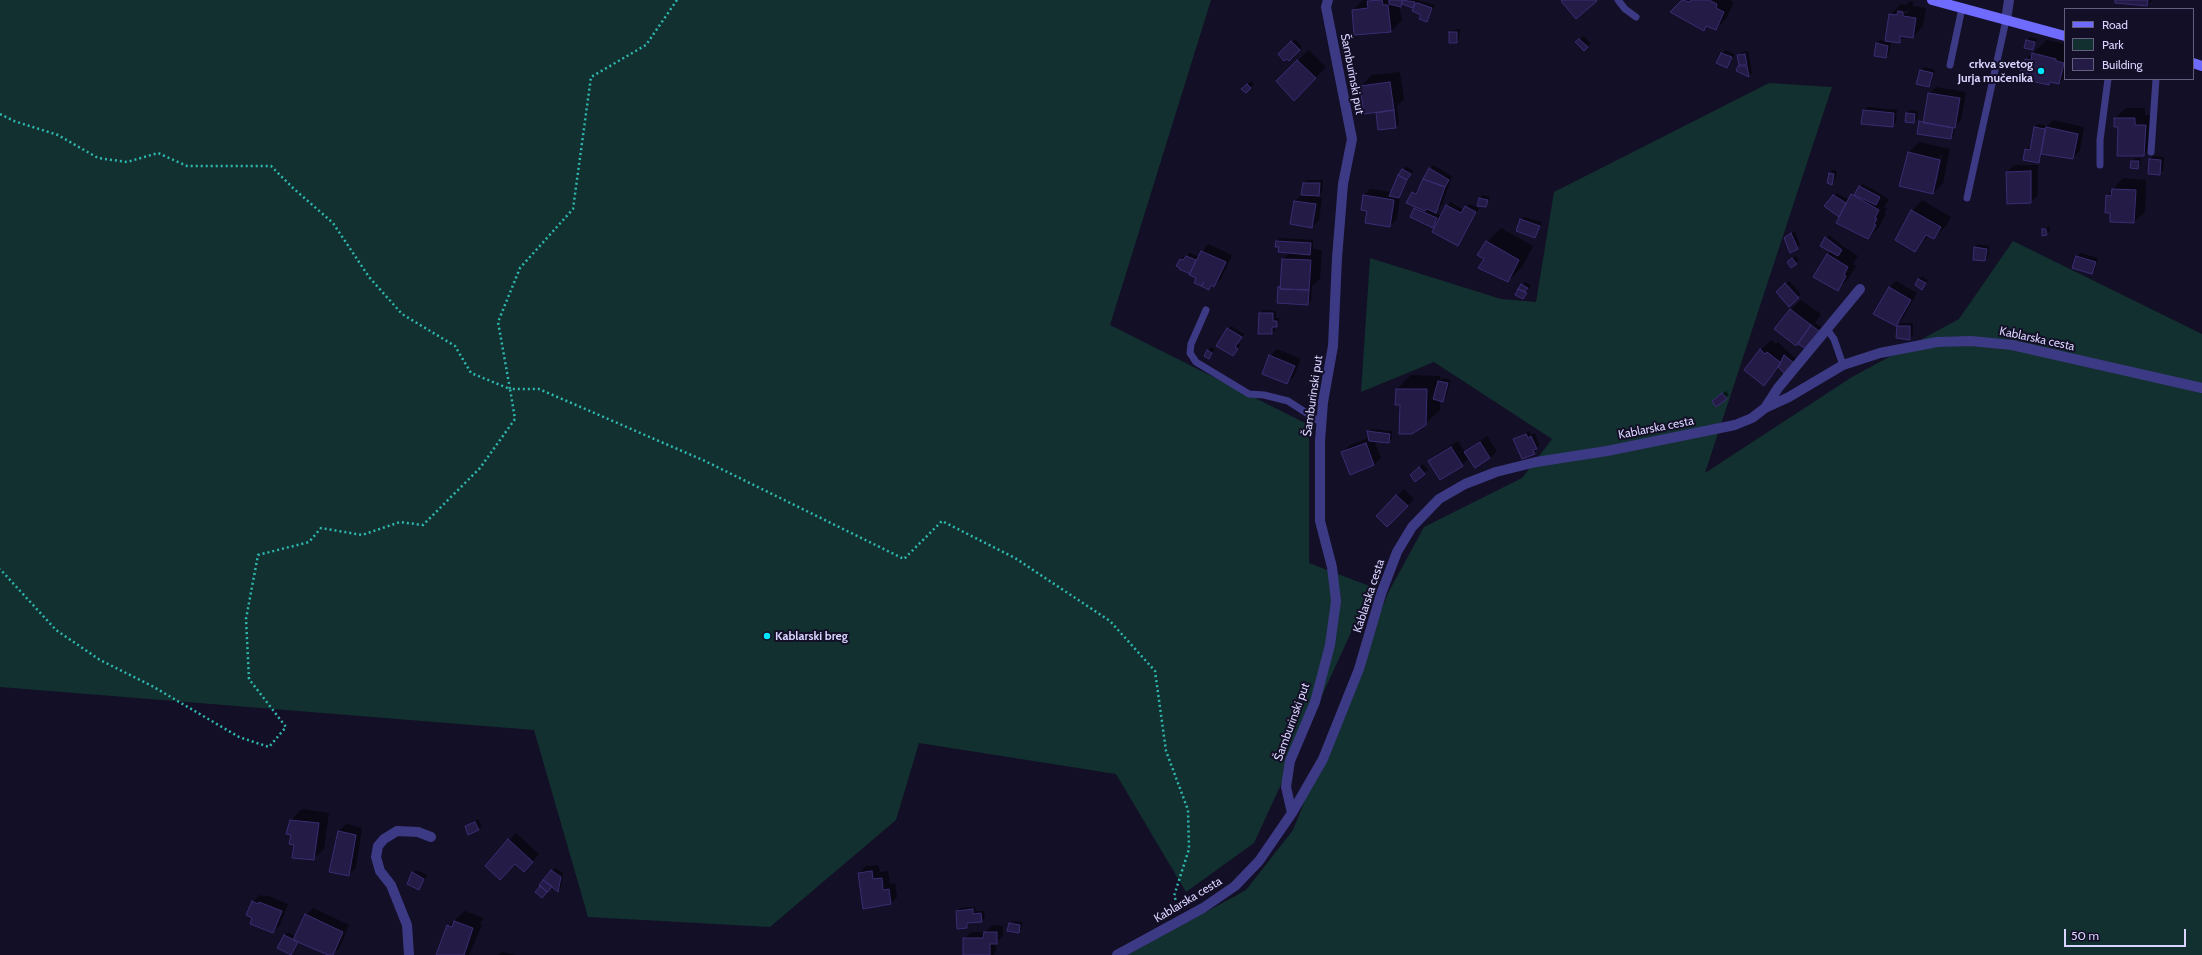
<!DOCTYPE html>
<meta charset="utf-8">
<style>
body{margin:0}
#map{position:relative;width:2202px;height:955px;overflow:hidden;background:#130f26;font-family:Cabin,sans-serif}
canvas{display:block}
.legend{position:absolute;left:2064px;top:8px;width:130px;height:72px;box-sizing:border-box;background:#130f26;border:1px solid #625e7d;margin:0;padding:5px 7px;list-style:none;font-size:12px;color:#d9d4ff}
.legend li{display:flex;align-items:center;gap:8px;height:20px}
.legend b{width:20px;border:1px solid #625e7d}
.scale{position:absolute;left:2064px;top:929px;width:122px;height:18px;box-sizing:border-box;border:2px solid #d9d4ff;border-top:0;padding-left:5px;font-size:12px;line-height:14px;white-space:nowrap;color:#d9d4ff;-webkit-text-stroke:3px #130f26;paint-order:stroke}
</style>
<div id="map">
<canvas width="2202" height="955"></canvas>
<ul class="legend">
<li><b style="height:5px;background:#6f6bff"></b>Road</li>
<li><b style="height:11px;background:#12302f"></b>Park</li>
<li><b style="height:11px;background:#241b47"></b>Building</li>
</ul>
<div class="scale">50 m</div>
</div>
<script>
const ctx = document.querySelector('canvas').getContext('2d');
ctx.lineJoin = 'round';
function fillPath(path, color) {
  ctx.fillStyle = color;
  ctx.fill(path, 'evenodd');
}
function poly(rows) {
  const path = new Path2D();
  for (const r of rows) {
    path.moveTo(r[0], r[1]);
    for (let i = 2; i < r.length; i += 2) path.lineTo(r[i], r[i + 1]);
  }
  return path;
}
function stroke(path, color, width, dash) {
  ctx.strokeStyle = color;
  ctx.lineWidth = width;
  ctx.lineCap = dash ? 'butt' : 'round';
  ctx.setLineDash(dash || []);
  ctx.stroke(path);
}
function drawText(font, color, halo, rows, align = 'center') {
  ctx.font = font + ' Cabin,sans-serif';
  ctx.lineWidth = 4;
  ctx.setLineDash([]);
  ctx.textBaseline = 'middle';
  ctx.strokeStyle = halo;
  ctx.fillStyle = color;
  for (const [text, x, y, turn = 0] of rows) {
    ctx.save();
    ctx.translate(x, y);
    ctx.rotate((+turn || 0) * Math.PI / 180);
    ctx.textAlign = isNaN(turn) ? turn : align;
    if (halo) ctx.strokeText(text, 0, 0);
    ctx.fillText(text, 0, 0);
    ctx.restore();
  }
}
fillPath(poly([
 [0,0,1211,0,1110,325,1309,425,1309,563,1372,587,1254,843,1186,892,1116,774,919,743,896,820,770,927,588,917,534,730,0,687],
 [1769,83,1832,87,1705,473,1852,377,1959,319,2013,241,2202,334,2202,955,1127,955,1246,890,1293,830,1388,593,1424,527,1522,478,1552,439,1434,362,1361,392,1370,258,1501,299,1536,302,1554,192]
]), '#12302f');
fillPath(poly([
 [1363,0,1417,0,1435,5,1427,21,1414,7,1403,4,1399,5,1402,20,1391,31,1355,34,1353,10],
 [1683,0,1730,0,1734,2,1726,19,1715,29,1708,26,1704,29,1672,12],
 [2116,0,2152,0,2147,5],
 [1910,1,1913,2,1913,6,1926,8,1923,26,1913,37,1905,36,1899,41,1890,15,1901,4,1906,5],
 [1901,11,1908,11,1908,13,1899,13],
 [1460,29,1459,39,1456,42,1450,33,1453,30],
 [1583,36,1591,43,1584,50,1576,42],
 [2030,37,2037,39,2033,49,2027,41],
 [1295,39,1302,47,1289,60,1280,54],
 [1880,40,1891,43,1889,54,1885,57,1877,43],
 [2047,40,2065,44,2065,77,2059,83,2052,82,2049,84,2033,77,2022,63],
 [1309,50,1326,67,1294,100,1277,81],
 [1725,50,1735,54,1727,67,1717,63],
 [1748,51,1752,73,1749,75,1737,71,1742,63,1738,55,1742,52],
 [1924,67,1935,70,1932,82,1929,86,1921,70],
 [1400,72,1404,99,1397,106,1399,124,1396,127,1379,129,1377,112,1361,86,1372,75],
 [1251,81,1254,84,1246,92,1243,89],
 [1936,87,1966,92,1961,120,1955,126,1954,135,1951,138,1920,122,1924,119,1929,94],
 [1867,107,1897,110,1896,122,1892,126,1864,110],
 [2126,108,2145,108,2145,115,2156,115,2154,144,2144,155,2119,126,2115,118],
 [1910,110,1918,111,1917,119,1914,122,1907,113],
 [2053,120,2084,127,2080,151,2073,157,2043,153,2039,162,2026,149,2031,146,2035,127,2038,124,2048,126],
 [1919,142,1950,149,1943,183,1933,193,1909,152],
 [1940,155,1942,155,1937,182,1935,182],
 [2153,156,2164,157,2163,170,2160,174,2150,160],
 [2135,158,2141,158,2141,164,2138,168,2132,161],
 [1433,165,1452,176,1442,205,1434,213,1440,215,1437,220,1439,221,1450,202,1464,210,1469,204,1479,208,1458,245,1438,221,1433,227,1415,208,1417,206,1413,193,1420,187],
 [2014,165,2038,165,2038,195,2031,202,2007,172],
 [1406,166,1413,171,1400,196,1397,219,1390,226,1366,222,1368,210,1363,196,1370,189,1392,192],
 [1833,170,1837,171,1835,180,1831,184,1828,183,1830,173],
 [2123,178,2146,180,2145,212,2134,222,2111,212,2107,196],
 [1307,180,1323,180,1322,192,1317,197,1322,198,1319,220,1312,227,1295,201,1302,194,1304,183],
 [1863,184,1889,199,1884,207,1887,208,1884,213,1886,214,1879,227,1868,238,1826,206,1837,193,1849,200],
 [1483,195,1490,197,1486,206,1478,205,1480,198],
 [1922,200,1951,217,1945,227,1934,238,1929,235,1915,251,1912,211],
 [1524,217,1542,222,1535,237,1521,220],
 [2049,226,2050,231,2047,234,2043,230],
 [1501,228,1533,246,1522,267,1508,281,1485,258,1487,242],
 [1795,231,1800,245,1797,248,1789,235],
 [1829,235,1844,247,1858,256,1853,264,1856,266,1848,279,1837,290,1827,255,1831,251,1826,238],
 [1280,238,1313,240,1313,249,1322,250,1320,279,1312,286,1311,301,1308,304,1279,288,1282,284,1283,259,1290,252,1280,246,1277,241],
 [1208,244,1232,255,1221,279,1208,289,1180,259,1190,253,1199,257],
 [1978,244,1989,246,1988,257,1985,260,1975,247],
 [2080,253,2098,258,2095,270,2092,273,2073,268,2077,256],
 [1796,256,1799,260,1796,263,1791,259],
 [1922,276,1928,280,1922,289,1919,280],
 [1789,281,1801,294,1789,305,1777,292],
 [1896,281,1917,293,1903,318,1896,325,1889,288],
 [1525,282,1531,285,1523,298,1516,294],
 [1801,300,1821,314,1815,323,1821,327,1806,348,1798,343,1790,310],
 [1263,310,1276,311,1276,318,1279,318,1279,323,1275,326,1275,330,1272,333,1259,333,1260,314],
 [1901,323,1913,323,1913,335,1910,339,1898,327],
 [1231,326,1244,334,1238,344,1240,345,1233,355,1228,329],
 [1771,340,1776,344,1778,342,1796,359,1788,369,1780,367,1764,385,1761,350],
 [1211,347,1215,349,1208,358,1205,356],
 [1277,349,1301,359,1294,376,1287,383,1270,356],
 [1411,375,1440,376,1440,380,1442,378,1451,380,1446,397,1443,401,1440,400,1440,410,1425,424,1401,404,1397,389],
 [1726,391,1729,395,1716,405,1716,398],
 [1372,429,1392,431,1392,439,1388,442,1374,440,1381,458,1374,465,1343,452,1350,445,1369,438,1368,432],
 [1529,431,1531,435,1535,433,1539,445,1534,454,1514,439],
 [1487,436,1497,451,1490,458,1469,458,1462,465,1429,462,1436,455,1458,441,1465,452],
 [1423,464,1428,470,1415,480,1411,476],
 [1404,489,1414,499,1387,526,1377,516],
 [302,809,329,813,324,849,313,859,295,844,292,834,287,833,291,820],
 [478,819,482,826,479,829,466,827],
 [346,824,362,828,356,868,349,874,339,831],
 [516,833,539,854,531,863,486,866],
 [878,865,880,872,888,871,890,884,895,883,897,897,890,904,859,873,866,866],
 [555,868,563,873,561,887,558,890,551,886,545,893,536,892],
 [416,870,427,875,419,889,413,873],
 [260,895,265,897,266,895,288,904,280,925,273,932,253,917,253,902],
 [975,907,976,911,984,911,985,918,982,921,970,921,967,927,957,911,960,908],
 [313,908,349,925,339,949,330,955,299,941,291,954,285,935,288,932,296,937,306,915],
 [465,911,483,918,480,924,482,925,469,955,436,955,448,926],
 [1013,921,1023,922,1021,929,1018,932,1010,924],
 [992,925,1003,926,1003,936,996,943,996,952,993,955,964,955,964,939,971,932,985,932],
 [502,952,517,955,498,955]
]), '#0007');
const building = poly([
 [1382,0,1383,5,1388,5,1391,32,1354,35,1352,10,1368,8,1367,1,1382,0],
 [1389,0,1402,0,1401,7,1389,4,1389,0],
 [1402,0,1415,2,1413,8,1402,4,1402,0],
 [1562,0,1596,0,1597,1,1576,19,1561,1,1562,0],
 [1682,0,1690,2,1691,0,1709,0,1717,4,1716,8,1724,12,1716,30,1706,26,1704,31,1670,12,1682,0],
 [2115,0,2148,0,2147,6,2115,3,2115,0],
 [1418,3,1432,8,1427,22,1419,19,1421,15,1412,11,1415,4,1418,3],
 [1898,11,1903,12,1903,16,1916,18,1913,38,1900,36,1900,43,1885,41,1889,14,1897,15,1898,11],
 [1449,32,1457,32,1457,43,1449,43,1449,32],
 [1579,39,1588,47,1584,51,1575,42,1579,39],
 [2026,40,2035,42,2033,50,2024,48,2026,40],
 [1291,41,1300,50,1289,61,1287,59,1284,61,1278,54,1291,41],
 [1876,43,1888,46,1886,58,1874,56,1876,43],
 [1721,53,1732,57,1727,68,1716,63,1721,53],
 [2032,53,2056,59,2056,61,2064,63,2059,84,2050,82,2049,85,2031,81,2032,78,2027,77,2028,74,2022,73,2019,69,2021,62,2026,59,2031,60,2032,53],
 [1745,54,1747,65,1739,65,1737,55,1745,54],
 [1297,60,1316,78,1294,101,1276,81,1297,60],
 [1738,66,1747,66,1749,77,1736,71,1738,66],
 [1920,70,1933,73,1929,87,1916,84,1920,70],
 [1390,82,1394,110,1364,114,1360,86,1390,82],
 [1247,84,1251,88,1246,93,1241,89,1247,84],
 [1928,93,1960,98,1955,128,1923,123,1928,93],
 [1394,110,1396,128,1378,130,1376,113,1394,110],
 [1863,110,1894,113,1893,127,1861,124,1863,110],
 [1906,113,1915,114,1914,123,1905,122,1906,113],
 [2114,118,2135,118,2135,125,2146,125,2144,156,2117,156,2118,127,2114,127,2114,118],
 [1919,121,1953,128,1951,139,1917,134,1919,121],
 [2034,127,2045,129,2039,163,2023,160,2025,149,2030,150,2034,127],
 [2046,127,2078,134,2073,159,2041,154,2046,127],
 [1908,152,1940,160,1933,194,1899,186,1908,152],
 [2149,159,2161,160,2160,175,2148,174,2149,159],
 [2131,161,2139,161,2138,169,2130,168,2131,161],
 [1429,168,1449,180,1445,187,1423,179,1429,168],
 [1402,169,1411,174,1407,180,1398,175,1402,169],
 [2031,171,2031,203,2007,204,2006,172,2031,171],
 [1829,173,1834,174,1832,185,1827,183,1829,173],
 [1398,175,1407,180,1399,198,1389,196,1398,175],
 [1423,179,1445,187,1436,213,1427,209,1425,211,1406,203,1412,192,1416,194,1423,179],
 [1303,183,1320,183,1319,196,1301,195,1303,183],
 [1859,186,1880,197,1876,205,1854,195,1859,186],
 [2112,189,2136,190,2134,223,2110,222,2110,213,2105,213,2106,195,2111,196,2112,189],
 [1851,194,1879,210,1875,218,1877,219,1874,224,1876,225,1868,239,1836,223,1851,194],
 [1363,195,1394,200,1390,227,1365,223,1367,211,1361,210,1363,195],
 [1833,195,1846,203,1839,217,1824,206,1833,195],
 [1479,198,1488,200,1486,207,1477,206,1479,198],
 [1294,201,1316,204,1312,228,1290,224,1294,201],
 [1446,205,1461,213,1465,206,1476,212,1458,246,1432,232,1446,205],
 [1414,208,1437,218,1433,228,1410,217,1414,208],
 [1911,210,1941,227,1934,239,1926,235,1915,252,1895,240,1911,210],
 [1520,219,1540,226,1535,238,1516,231,1520,219],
 [2042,229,2046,229,2047,235,2042,236,2042,229],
 [1791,233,1798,249,1790,253,1784,238,1791,233],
 [1825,237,1842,250,1838,256,1820,246,1825,237],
 [1276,241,1311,243,1310,255,1278,252,1279,247,1275,247,1276,241],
 [1486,241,1519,260,1508,282,1478,268,1484,259,1477,255,1486,241],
 [1974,247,1987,249,1985,261,1973,260,1974,247],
 [1201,251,1226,262,1214,287,1211,285,1209,290,1201,286,1204,282,1201,286,1194,283,1196,278,1189,275,1201,251],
 [1827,254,1848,267,1844,275,1846,276,1838,291,1813,277,1827,254],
 [1186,256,1196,260,1190,274,1179,269,1180,268,1176,266,1180,259,1183,260,1186,256],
 [2076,256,2096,262,2092,274,2072,268,2076,256],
 [1792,258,1797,264,1791,268,1787,262,1792,258],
 [1282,259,1311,260,1309,290,1280,289,1282,259],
 [1918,279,1926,283,1922,290,1915,285,1918,279],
 [1785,283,1799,298,1789,307,1776,292,1785,283],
 [1521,284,1528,288,1525,292,1518,289,1521,284],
 [1278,287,1281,287,1280,289,1309,290,1308,305,1277,303,1278,287],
 [1889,287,1911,300,1896,326,1873,314,1889,287],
 [1518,289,1527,293,1523,299,1515,295,1518,289],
 [1790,309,1811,325,1796,346,1774,329,1790,309],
 [1259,313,1273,313,1273,321,1277,321,1277,327,1272,327,1272,334,1258,334,1259,313],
 [1811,325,1819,331,1806,349,1798,344,1811,325],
 [1897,326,1910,326,1910,340,1896,338,1897,326],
 [1227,328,1242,337,1235,347,1238,349,1233,356,1216,346,1227,328],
 [1760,349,1765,354,1767,352,1781,363,1764,386,1744,370,1760,349],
 [1207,350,1212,353,1209,359,1204,356,1207,350],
 [1269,355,1295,366,1287,384,1262,374,1269,355],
 [1784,355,1794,363,1785,374,1778,367,1784,355],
 [1438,381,1448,383,1443,402,1433,399,1438,381],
 [1396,389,1427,389,1426,425,1412,434,1399,434,1400,405,1395,405,1396,389],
 [1722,393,1727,399,1716,407,1712,401,1722,393],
 [1367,431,1390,434,1389,443,1369,441,1367,431],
 [1526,434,1528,438,1531,436,1537,449,1533,450,1535,454,1522,459,1513,439,1526,434],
 [1480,442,1490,458,1475,468,1464,452,1480,442],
 [1366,443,1374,465,1350,475,1341,452,1366,443],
 [1451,447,1463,466,1440,480,1428,461,1451,447],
 [1419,467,1425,474,1415,482,1410,475,1419,467],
 [1396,495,1408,506,1387,527,1376,516,1396,495],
 [290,820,319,823,314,860,292,858,294,845,289,844,291,835,286,834,290,820],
 [475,822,479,830,468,835,465,826,475,822],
 [338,831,356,835,349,876,329,872,338,831],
 [508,839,533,862,524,872,515,864,500,880,485,866,508,839],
 [551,870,561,877,558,892,543,880,551,870],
 [872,871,873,879,882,878,883,890,889,889,891,904,863,909,858,873,872,871],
 [412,872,424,879,419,890,407,884,412,872],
 [543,880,552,886,548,892,539,885,543,880],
 [540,886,547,892,542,898,535,892,540,886],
 [252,901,258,904,259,902,282,911,273,933,250,924,252,918,246,915,252,901],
 [973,909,973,914,981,913,982,922,967,923,967,928,957,929,956,911,973,909],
 [305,914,343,932,333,955,328,955,293,940,305,914],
 [454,921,473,928,464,955,436,955,447,925,452,927,454,921],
 [1009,923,1020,925,1019,933,1007,931,1009,923],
 [984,932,997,932,997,944,990,944,990,955,963,955,963,938,983,938,984,932],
 [284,935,298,942,291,955,277,948,284,935]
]);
fillPath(building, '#241b47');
stroke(building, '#3b2d73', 1);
stroke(poly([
 [677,0,646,45,591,77,573,209,520,268,498,322,510,389,539,389,705,461,904,559,942,521,1015,558,1110,621,1155,671,1166,751,1188,810,1189,849,1174,896,1179,907],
 [0,114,14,121,58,135,98,158,127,162,158,153,187,166,271,166,293,188,333,223,369,277,402,314,455,346,471,373,510,389,515,419,480,468,423,525,400,522,362,535,321,528,309,542,258,555,246,619,249,679,286,727,269,747,239,737,152,686,100,660,56,630,0,569]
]), '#2fb8b0', 2.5, [2, 3]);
stroke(poly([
 [1618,0,1625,9,1636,17],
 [1950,65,1962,8],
 [2151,152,2156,79],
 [2100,165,2100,140,2108,79],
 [1967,198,2006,20],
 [1206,310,1191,344,1190,353,1196,362,1249,394,1264,395,1288,401,1322,423],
 [1827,329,1834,339,1843,365]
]), '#3d3a85', 7);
stroke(poly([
 [2006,20,2009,0],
 [1765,408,1778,388,1860,289],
 [1292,813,1286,787,1290,761,1315,702,1330,645,1336,601,1332,567,1320,521,1320,441,1323,402,1333,346,1337,258,1343,184,1352,139,1326,7,1328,0],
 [409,955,407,925,391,885,380,871,376,857,378,846,384,839,397,831,418,832,431,837],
 [1117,955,1203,908,1235,886,1259,861,1292,813,1323,759,1359,669,1381,594,1397,552,1412,527,1439,499,1465,484,1496,472,1536,462,1607,451,1735,425,1752,418,1765,408,1789,397,1843,365,1880,353,1937,342,1971,341,2012,345,2202,388]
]), '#3d3a85', 10);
stroke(poly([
 [1932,0,2065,36],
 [2193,63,2202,66]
]), '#6f6bff', 10);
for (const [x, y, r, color] of [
 [2041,71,4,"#00e5ff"],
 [767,636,4,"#00e5ff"]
]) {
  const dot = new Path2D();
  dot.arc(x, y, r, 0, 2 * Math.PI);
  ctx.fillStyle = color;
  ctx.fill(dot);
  stroke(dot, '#130f26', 1.5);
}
drawText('bold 12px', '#d9d4ff', '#130f26', [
 ["crkva svetog",2033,64],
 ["Jurja mučenika",2033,78],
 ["Kablarski breg",775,636,"left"]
], 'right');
drawText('12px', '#d9d4ff', '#130f26', [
 ["Šamburinski put",1352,74,79],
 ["Kablarska cesta",2037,339,12],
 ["Šamburinski put",1313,396,-82],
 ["Kablarska cesta",1656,428,-11],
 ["Kablarska cesta",1369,596,-72],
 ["Šamburinski put",1292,722,-70],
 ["Kablarska cesta",1188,900,-31]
]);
</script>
